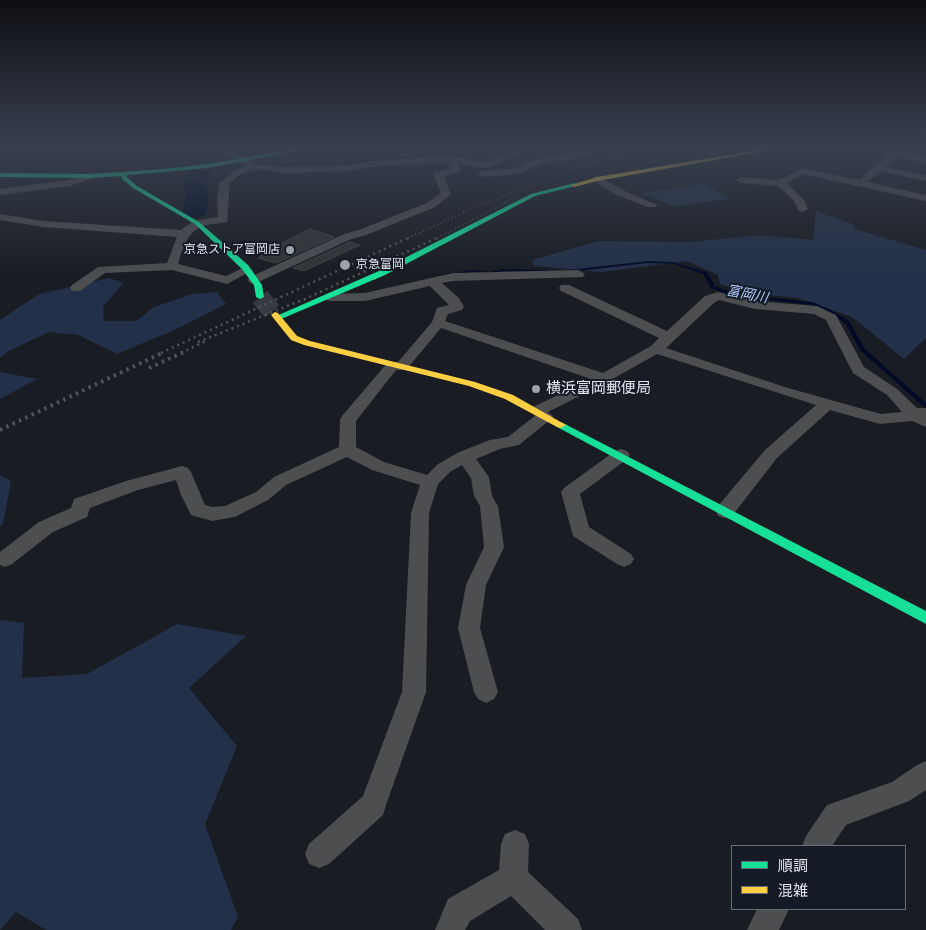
<!DOCTYPE html>
<meta charset="utf-8">
<style>
body{margin:0}
#map{position:relative;width:926px;height:930px;overflow:hidden;background:#191c22;font-family:Signika,"Noto Sans JP",sans-serif}
canvas{display:block}
.legend{position:absolute;left:731px;top:845px;width:175px;height:65px;box-sizing:border-box;background:#151b26;border:1px solid #686d77;margin:0;padding:6px 9px;list-style:none;font-size:15px;color:#e4e8f0}
.legend li{display:flex;align-items:center;gap:10px;height:25px}
.legend b{width:25px;border:1px solid #686d77}
</style>
<div id="map">
<canvas width="926" height="930"></canvas>
<ul class="legend">
<li><b style="height:6px;background:#16e098"></b>順調</li>
<li><b style="height:6px;background:#ffcf43"></b>混雑</li>
</ul>
</div>
<script>
const ctx = document.querySelector('canvas').getContext('2d');
ctx.lineJoin = 'round';
function fillPath(path, color) {
  ctx.fillStyle = color;
  ctx.fill(path, 'evenodd');
}
function poly(rows) {
  const path = new Path2D();
  for (const r of rows) {
    path.moveTo(r[0], r[1]);
    for (let i = 2; i < r.length; i += 2) path.lineTo(r[i], r[i + 1]);
  }
  return path;
}
function stroke(path, color, width, dash) {
  ctx.strokeStyle = color;
  ctx.lineWidth = width;
  ctx.lineCap = dash ? 'butt' : 'round';
  ctx.setLineDash(dash || []);
  ctx.stroke(path);
}
function drawText(font, color, halo, rows, align = 'center') {
  ctx.font = font + ' Signika,"Noto Sans JP",sans-serif';
  ctx.lineWidth = 4;
  ctx.setLineDash([]);
  ctx.textBaseline = 'middle';
  ctx.strokeStyle = halo;
  ctx.fillStyle = color;
  for (const [text, x, y, turn = 0] of rows) {
    ctx.save();
    ctx.translate(x, y);
    ctx.rotate((+turn || 0) * Math.PI / 180);
    ctx.textAlign = isNaN(turn) ? turn : align;
    if (halo) ctx.strokeText(text, 0, 0);
    ctx.fillText(text, 0, 0);
    ctx.restore();
  }
}
fillPath(poly([
 [705,184,730,199,674,206,641,193],
 [816,211,853,224,855,229,926,250,926,338,904,359,852,317,797,298,749,293,720,284,718,275,687,261,601,272,534,266,532,260,599,241,691,242,760,235,813,240],
 [109,278,123,283,103,307,104,321,136,321,154,307,192,294,217,292,226,304,179,328,117,354,78,335,49,332,7,352,0,358,0,320,39,294],
 [0,372,37,379,0,399],
 [0,475,11,481,3,524,0,526],
 [0,620,24,623,22,678,87,674,177,624,246,636,189,688,237,746,205,824,238,917,231,930,46,930,16,912,0,930]
]), '#233049');
fillPath(poly([
 [471,148,475,148,454,159,445,159,443,158,452,157,471,148],
 [402,158,403,160,366,161,338,167,336,166,366,159,402,158],
 [281,168,282,168,282,170,268,174,195,183,193,182,195,181,268,172,281,168],
 [648,261,673,262,707,272,715,286,736,294,812,302,831,310,849,321,865,349,926,403,926,408,924,407,861,351,845,323,827,312,811,305,733,296,711,288,703,274,673,264,648,263,569,272,567,271,569,270,648,261],
 [503,269,548,270,550,271,548,272,503,271,489,274,473,272,445,276,443,275,445,274,473,270,489,272,503,269]
]), '#020a27');
fillPath(poly([
 [188,148,208,148,211,165,210,174,206,182,208,195,207,211,203,216,195,218,187,216,183,211,186,195,184,182,188,174,189,165,188,148]
]), '#020a27');
const building = poly([
 [310,229,334,237,276,263,258,258,278,245,310,229],
 [350,242,360,245,304,271,293,268,350,242]
]);
fillPath(building, '#323435');
stroke(building, '#414343', 1);
stroke(poly([
 [260,297,275,315]
]), '#373b41', 19, [19, 9]);
fillPath(poly([
 [220,148,230,148,254,164,285,167,352,165,370,161,450,156,481,162,488,161,516,148,527,148,490,167,481,168,458,163,460,171,458,173,444,176,451,194,435,207,366,235,351,239,254,284,250,283,248,280,250,277,344,234,359,230,427,203,441,193,433,174,435,172,450,169,448,162,370,167,352,171,285,173,253,169,241,174,230,183,227,222,200,226,189,236,181,253,178,264,226,276,247,266,253,270,227,284,172,270,105,273,80,291,72,291,70,288,72,285,98,267,167,263,177,237,43,227,0,220,0,214,43,221,181,230,193,221,218,217,217,198,220,182,235,170,245,166,220,148],
 [595,148,608,148,576,159,543,163,519,174,482,177,477,174,482,171,517,168,538,159,575,153,595,148],
 [896,148,905,148,901,153,926,157,926,163,896,157,885,167,926,175,926,181,880,171,868,182,926,195,926,201,803,174,787,183,804,200,808,209,803,212,799,211,794,201,778,186,741,183,736,180,741,177,779,180,802,168,859,180,896,148],
 [90,173,95,176,93,178,70,186,0,195,0,189,68,180,90,173],
 [597,176,625,191,657,205,656,207,648,207,617,195,594,181,594,177,597,176],
 [579,270,585,274,583,277,453,281,442,283,459,298,464,307,462,310,448,314,445,321,603,373,651,346,659,338,561,291,559,288,561,285,569,285,667,331,705,296,718,292,755,301,817,306,836,315,864,367,897,389,917,408,926,408,926,427,912,421,880,424,830,410,777,458,732,516,725,518,718,516,716,511,718,506,765,450,816,405,657,354,609,381,548,412,553,416,551,419,519,445,500,449,476,459,489,477,492,496,498,506,504,547,486,585,480,628,498,692,494,699,486,703,478,699,474,692,458,628,466,585,484,547,480,506,474,496,471,478,462,465,450,472,438,484,429,513,426,692,386,805,383,815,329,864,319,868,309,864,305,854,309,844,363,796,402,692,411,513,420,485,372,470,347,457,286,485,268,500,235,517,212,521,191,515,181,495,176,480,138,490,90,508,87,517,53,532,12,564,5,567,0,565,0,552,39,522,71,508,74,499,126,481,182,466,188,468,191,472,205,505,212,507,225,506,256,492,274,477,339,447,340,420,342,416,388,362,398,362,432,322,437,308,449,305,430,286,365,301,330,301,325,300,324,297,325,294,365,293,453,273,579,270],
 [719,300,755,309,814,314,826,320,853,373,887,395,902,412,881,414,788,388,666,348,715,302,719,300],
 [441,328,591,379,531,408,529,411,536,415,508,437,490,440,459,452,438,464,427,475,384,462,356,447,356,421,396,370,406,370,441,328],
 [621,449,627,451,630,455,627,459,580,494,589,527,631,554,634,559,631,564,624,567,617,564,573,536,561,492,564,488,615,451,621,449],
 [926,761,926,790,909,801,846,825,832,846,802,846,806,836,827,805,892,782,917,765,926,761],
 [515,830,525,834,529,844,528,872,578,919,582,930,545,930,511,896,470,921,465,930,435,930,448,899,499,870,501,844,505,834,515,830],
 [757,909,789,909,779,930,747,930,757,909]
]), '#4c4e50');
fillPath(poly([
 [299,148,311,148,208,168,127,175,127,177,137,186,199,222,248,265,262,285,264,297,260,299,256,297,254,285,242,269,195,224,133,188,122,179,121,176,90,178,0,177,0,173,90,174,165,169,208,164,299,148],
 [574,183,577,185,576,186,535,196,385,275,281,319,278,320,274,317,379,271,531,194,574,183],
 [561,422,926,611,926,624,557,427,556,425,561,422]
]), '#16e098');
fillPath(poly([
 [770,148,782,148,597,181,574,187,571,185,597,177,770,148],
 [275,312,278,313,297,336,310,341,475,382,513,395,566,425,561,428,557,427,505,399,469,386,304,345,291,340,271,315,275,312]
]), '#ffcf43');
stroke(poly([
 [408,238,482,204,594,162,643,148],
 [437,238,519,196]
]), '#535458', 2, [1, 3]);
stroke(poly([
 [198,342,305,299,439,237],
 [161,353,410,237],
 [181,353,206,341]
]), '#535458', 2.5, [2, 4]);
stroke(poly([
 [149,368,184,352],
 [0,430,164,352]
]), '#535458', 4, [2.5, 4.5]);
const sky = ctx.createLinearGradient(0, 0, 0, 278);
sky.addColorStop(0, '#0e0f13');
sky.addColorStop(0.53, '#38404f');
sky.addColorStop(1, '#38404f00');
ctx.fillStyle = sky;
ctx.fillRect(0, 0, 926, 278);
for (const [x, y, r, color] of [
 [290,250,5,"#9da1a8"],
 [345,265,6,"#9da1a8"],
 [536,389,5,"#9da1a8"]
]) {
  const dot = new Path2D();
  dot.arc(x, y, r, 0, 2 * Math.PI);
  ctx.fillStyle = color;
  ctx.fill(dot);
  stroke(dot, '#151b26', 2);
}
drawText('12px', '#e4e8f0', '#151b26', [
 ["京急ストア富岡店",280,250],
 ["京急富岡",356,265,"left"]
], 'right');
drawText('italic 14px', '#acc8fb', '#151b26', [
 ["富岡川",747,295,11]
]);
drawText('15px', '#e4e8f0', '#151b26', [
 ["横浜富岡郵便局",546,389]
], 'left');
</script>
